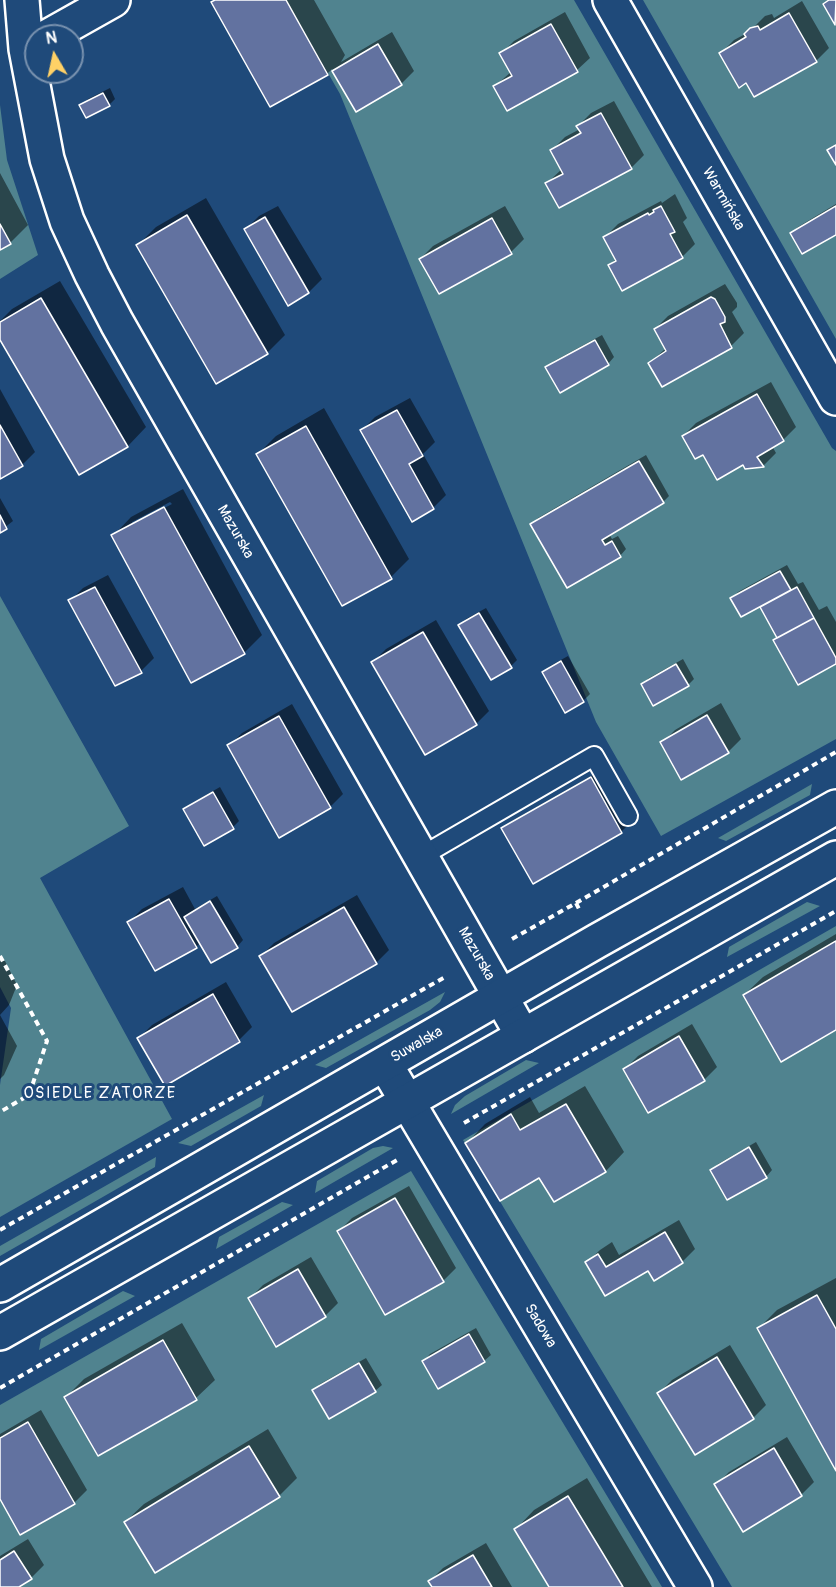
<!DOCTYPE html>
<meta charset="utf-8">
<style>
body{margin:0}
#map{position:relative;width:836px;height:1587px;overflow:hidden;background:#1f4a7a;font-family:Pangolin,sans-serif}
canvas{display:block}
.north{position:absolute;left:24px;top:24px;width:60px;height:60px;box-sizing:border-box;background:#1f4a7a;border:2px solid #7992af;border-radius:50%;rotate:351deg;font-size:16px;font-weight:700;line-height:24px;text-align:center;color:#fff}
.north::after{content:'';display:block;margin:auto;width:21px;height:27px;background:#ffd166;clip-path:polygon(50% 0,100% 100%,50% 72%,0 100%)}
</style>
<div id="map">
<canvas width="836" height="1587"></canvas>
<div class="north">N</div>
</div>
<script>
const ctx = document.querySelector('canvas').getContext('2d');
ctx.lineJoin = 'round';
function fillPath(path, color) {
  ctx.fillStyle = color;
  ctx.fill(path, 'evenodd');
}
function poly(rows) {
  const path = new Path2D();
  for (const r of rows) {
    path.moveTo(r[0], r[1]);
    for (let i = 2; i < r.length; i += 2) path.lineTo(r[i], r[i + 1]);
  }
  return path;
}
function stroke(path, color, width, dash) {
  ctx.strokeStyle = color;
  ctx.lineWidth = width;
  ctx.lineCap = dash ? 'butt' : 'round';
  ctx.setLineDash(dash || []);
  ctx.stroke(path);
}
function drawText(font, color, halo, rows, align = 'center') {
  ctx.font = font + ' Pangolin,sans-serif';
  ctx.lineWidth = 6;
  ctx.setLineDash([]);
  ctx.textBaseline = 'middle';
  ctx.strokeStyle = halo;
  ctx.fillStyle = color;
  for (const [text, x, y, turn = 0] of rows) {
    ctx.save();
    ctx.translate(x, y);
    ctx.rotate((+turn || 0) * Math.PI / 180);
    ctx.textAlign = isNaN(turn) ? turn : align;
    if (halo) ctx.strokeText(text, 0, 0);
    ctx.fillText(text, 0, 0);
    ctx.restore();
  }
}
fillPath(poly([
 [286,0,574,0,832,448,836,451,836,739,661,836,596,722,340,94],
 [643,0,836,0,836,339,671,49],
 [0,105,7,160,38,255,0,279],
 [0,596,129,826,40,878,172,1119,0,1217,0,1085,11,1008,0,987],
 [812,784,810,795,726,841,718,838],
 [807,902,820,906,727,957,729,947],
 [836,926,836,1587,732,1587,463,1140],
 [445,992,440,1002,430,1010,326,1068,315,1065],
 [526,1060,539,1063,451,1114,455,1105,465,1096],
 [264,1095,261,1106,191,1146,178,1143],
 [383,1146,393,1148,315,1193,317,1181,373,1148],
 [156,1157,155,1167,0,1256,0,1246],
 [411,1171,662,1587,0,1587,0,1405],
 [282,1202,293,1205,216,1249,219,1237],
 [123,1291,135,1296,39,1350,41,1339]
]), '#50838f');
fillPath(poly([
 [215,0,314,0,345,55,341,62,392,32,414,71,401,84,356,110,332,69,327,74],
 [802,1,829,48,816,61,747,81,721,53,734,40,749,32,765,16,772,14,774,18],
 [565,12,590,58,577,70,495,86,511,72,501,54,514,41],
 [110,88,115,99,109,105,81,106,88,99],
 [614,101,644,155,631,168,547,183,562,169,552,150,565,137,580,129,578,126,591,113],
 [0,173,28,225,10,243,0,249],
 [675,194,687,218,683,222,695,244,682,257,609,265,616,259,605,237,618,224,661,201,662,203],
 [206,198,285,335,267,353,138,245,156,227],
 [836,204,836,233,792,233,798,227],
 [278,206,322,279,309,292,289,304,246,229,259,216],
 [505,206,524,239,511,252,440,292,420,259,433,246],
 [60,281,146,427,128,446,80,473,0,338,0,321,12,309],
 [725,284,737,303,737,307,732,312,744,333,731,346,662,385,650,363,666,348,655,329,668,316],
 [602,335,614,357,608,364,547,368,554,361],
 [771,382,796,427,783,440,772,446,776,453,763,466,746,467,744,463,703,453,683,436,696,423],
 [0,389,35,452,22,465,0,477],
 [410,398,435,442,423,454,446,495,433,508,412,520,362,430,375,417],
 [324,408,409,559,391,577,258,454,276,436],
 [646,455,669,496,663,502,609,534,612,539,618,536,626,549,620,556,532,524,538,518],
 [183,489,262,635,244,653,113,536,131,517],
 [170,502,172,504,132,525,132,522],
 [0,498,13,521,0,531],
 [787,565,798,584,803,582,819,610,827,606,836,622,836,662,778,637,760,605,732,598,738,592],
 [108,575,154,658,141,671,70,601,83,588],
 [486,608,517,660,511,666,460,625,466,619],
 [436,620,489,711,476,724,373,662,386,649],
 [568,656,590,694,583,701,544,672,550,666],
 [683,659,694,679,688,685,642,684,649,678],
 [721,703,741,739,728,752,662,743,675,730],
 [292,704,343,794,330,807,229,746,242,733],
 [598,772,628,825,622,831,533,882,503,828,510,822],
 [220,787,239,821,233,827,185,810,192,803],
 [183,887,195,909,217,896,243,940,237,947,201,942,196,947,129,922,142,909],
 [357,895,389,950,376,963,261,956,274,943],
 [836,934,836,1028,744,995,763,977],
 [0,960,5,961,17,985,9,1005,0,1015],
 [226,982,252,1027,239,1040,165,1084,139,1038,152,1025],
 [0,1015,17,1046,4,1075,0,1079],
 [692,1024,717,1067,704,1080,625,1069,638,1056],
 [585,1086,624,1152,606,1171,554,1200,540,1176,467,1143,485,1124,530,1097,539,1113],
 [756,1142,772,1170,766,1177,712,1170,718,1164],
 [409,1186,456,1268,443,1281,339,1231,352,1218],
 [679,1220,695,1249,682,1262,649,1269,605,1294,587,1262,600,1250,612,1242,619,1255],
 [311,1257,338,1303,325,1316,250,1298,263,1285],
 [836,1278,836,1468,758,1329,777,1310],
 [182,1323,215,1380,196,1398,98,1454,66,1397,84,1379],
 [476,1328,491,1355,484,1361,424,1361,430,1354],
 [730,1345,766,1405,753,1418,659,1393,672,1380],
 [366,1358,382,1385,375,1391,330,1417,314,1391,320,1384],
 [41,1410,87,1490,74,1503,0,1496,0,1434],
 [268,1429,297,1478,279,1496,125,1522,144,1504],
 [787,1437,814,1482,801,1495,716,1485,729,1472],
 [587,1478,652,1587,550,1587,516,1529,534,1510],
 [28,1539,44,1565,31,1578,16,1587,0,1587,0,1556],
 [486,1543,512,1587,433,1587,430,1581,443,1568]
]), '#0007');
const building = poly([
 [215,0,286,0,328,75,270,107,211,2,215,0],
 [829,0,836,0,835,25,823,4,829,0],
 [789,13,817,62,754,97,746,83,739,88,719,53,746,37,744,34,750,28,758,26,760,30,789,13],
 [551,24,578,72,507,111,493,86,512,76,499,53,551,24],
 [378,44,402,85,356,112,332,71,378,44],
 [103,93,110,106,86,118,79,105,103,93],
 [601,113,632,169,559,208,545,183,563,174,550,150,581,133,576,126,601,113],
 [836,145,836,165,827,150,836,145],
 [661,206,675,232,670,234,683,258,622,291,608,265,616,261,603,237,648,213,649,215,654,212,653,210,661,206],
 [836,206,836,235,802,254,790,233,836,206],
 [187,215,268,354,216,384,136,245,187,215],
 [265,217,309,293,288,306,244,229,265,217],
 [492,218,512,254,439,294,419,259,492,218],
 [0,224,11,244,0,250,0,224],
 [711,297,715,299,725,317,725,322,720,324,732,348,662,387,648,363,666,351,654,329,711,297],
 [41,298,128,447,79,475,0,340,0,322,41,298],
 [595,340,609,365,560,393,545,367,595,340],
 [757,394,784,441,757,457,764,467,745,469,743,465,717,480,703,455,695,459,682,436,757,394],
 [397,410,423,456,409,464,434,509,412,522,360,430,397,410],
 [0,425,23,466,0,479,0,425],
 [306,426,392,579,342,606,256,454,306,426],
 [639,461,664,503,602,540,605,545,612,541,621,557,567,588,530,524,639,461],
 [164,507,245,654,191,683,111,535,164,507],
 [0,515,7,529,0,533,0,515],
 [780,571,791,590,741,617,730,598,780,571],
 [95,587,142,673,115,686,68,600,95,587],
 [797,587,814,618,777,638,760,607,797,587],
 [479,613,512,668,491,680,458,625,479,613],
 [814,618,836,658,836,664,798,685,773,640,814,618],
 [423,632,477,725,425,755,371,662,423,632],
 [561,661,584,702,565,713,542,672,561,661],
 [676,664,689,686,653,706,641,684,676,664],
 [707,715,729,753,681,780,660,742,707,715],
 [279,716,331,808,279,838,227,745,279,716],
 [591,777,622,833,533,884,501,828,591,777],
 [213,792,234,829,204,846,183,809,213,792],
 [169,899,197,948,155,971,127,922,169,899],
 [210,901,238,948,211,963,184,917,210,901],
 [344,907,377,964,292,1012,259,956,344,907],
 [836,941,836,1030,781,1062,743,995,836,941],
 [213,994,240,1042,165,1086,137,1038,213,994],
 [679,1036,705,1081,648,1113,623,1069,679,1036],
 [566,1104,606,1172,554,1202,539,1178,500,1201,465,1143,511,1114,520,1130,566,1104],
 [749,1147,767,1178,727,1200,710,1170,749,1147],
 [395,1198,444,1282,385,1315,337,1231,395,1198],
 [665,1232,683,1263,654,1281,648,1271,605,1296,585,1262,598,1254,606,1267,665,1232],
 [298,1269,326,1317,276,1347,248,1298,298,1269],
 [817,1295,836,1329,836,1471,757,1328,817,1295],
 [469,1334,485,1362,438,1389,422,1361,469,1334],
 [163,1340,197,1400,98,1456,64,1397,163,1340],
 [717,1357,754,1419,695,1455,657,1393,717,1357],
 [359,1363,376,1392,329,1419,312,1390,359,1363],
 [28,1422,75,1504,20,1535,0,1499,0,1438,28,1422],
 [249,1446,280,1497,155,1573,124,1522,249,1446],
 [774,1448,802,1496,743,1532,714,1484,774,1448],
 [568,1496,602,1552,623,1587,549,1587,514,1529,568,1496],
 [14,1551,32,1579,19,1587,0,1587,0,1560,14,1551],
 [473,1555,492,1587,432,1587,428,1581,473,1555]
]);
fillPath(building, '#6272a0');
stroke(building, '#fff', 1.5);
const service = poly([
 [420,857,594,756,628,816]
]);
const minor = poly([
 [22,0,26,49,47,159,67,221,92,275,117,323,523,1036],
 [610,0,836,398],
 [49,36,113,0],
 [385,1064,695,1587]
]);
const tertiary = poly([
 [0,1285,597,941,836,807],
 [0,1333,836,858]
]);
stroke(service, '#fff', 22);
stroke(minor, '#fff', 38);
stroke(tertiary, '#fff', 38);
stroke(poly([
 [576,903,836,752],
 [512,939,576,903,579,909],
 [0,956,47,1041,29,1095,0,1112],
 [464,1123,836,911],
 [0,1230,445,977],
 [0,1388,397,1160]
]), '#fff', 4, [6, 4.5]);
stroke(service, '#1f4a7a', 18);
stroke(minor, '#1f4a7a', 33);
stroke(tertiary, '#1f4a7a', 33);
drawText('15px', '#fff', '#1f4a7a', [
 ["Warmińska",723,199,60],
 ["Mazurska",235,532,60],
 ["Mazurska",476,954,60],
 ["Suwalska",417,1045,-30],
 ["Sadowa",540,1326,59]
]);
ctx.letterSpacing = '1.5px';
drawText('16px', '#fff', '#1f4a7a', [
 ["OSIEDLE ZATORZE",100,1094]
]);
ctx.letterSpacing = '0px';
</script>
